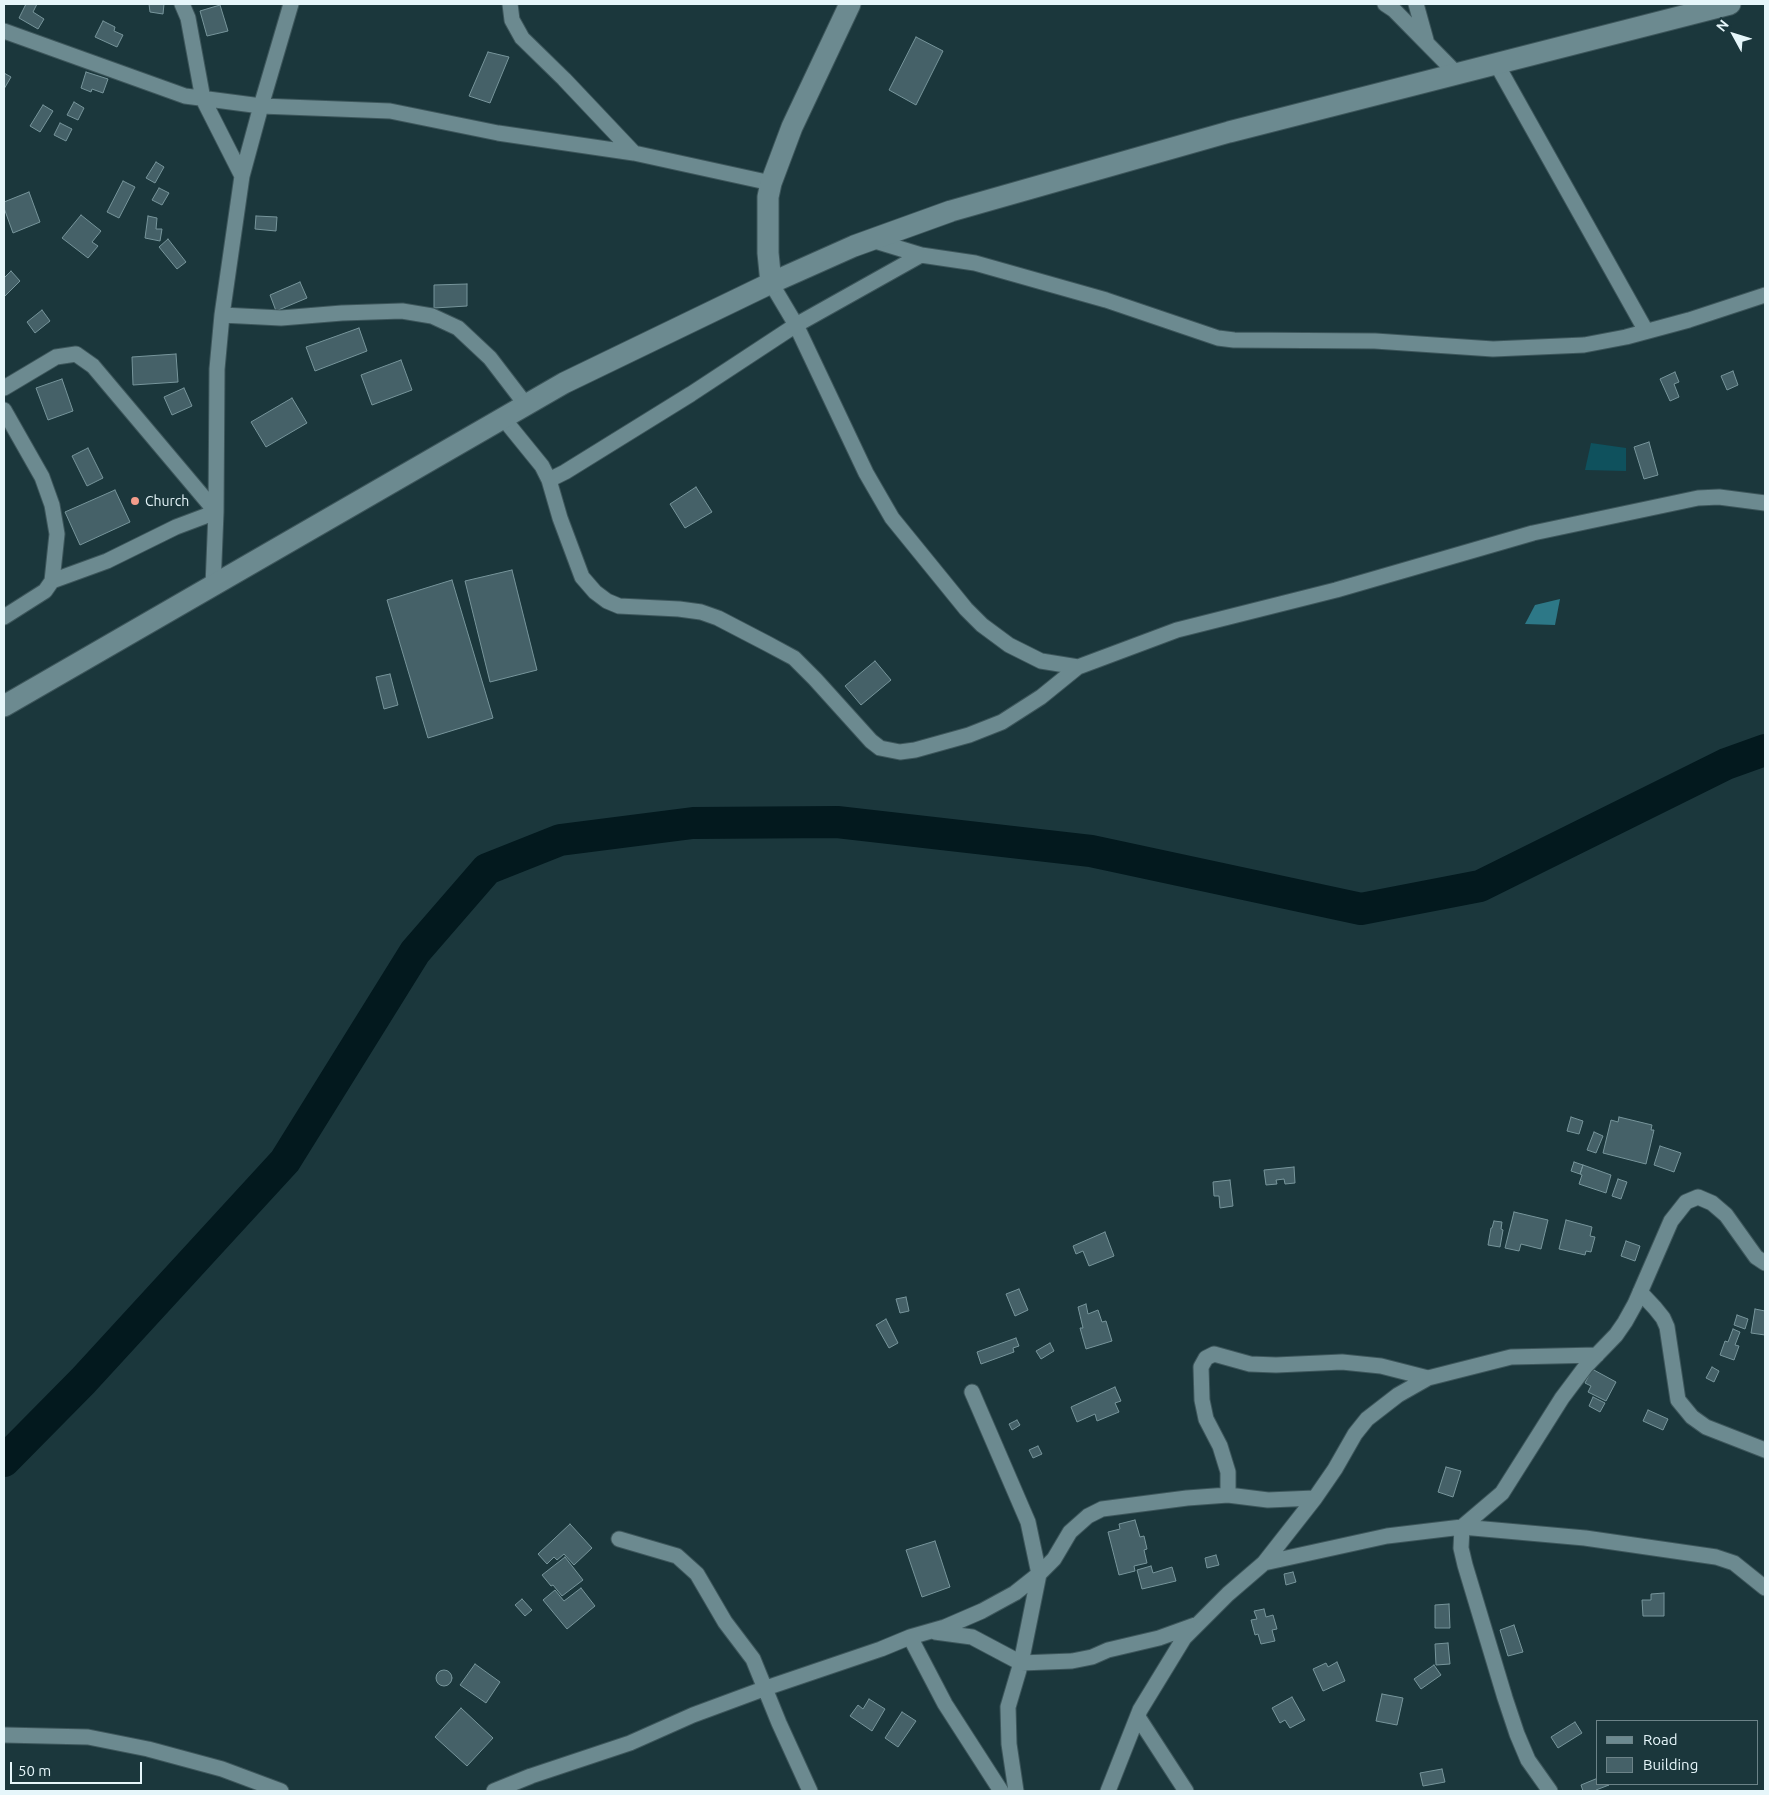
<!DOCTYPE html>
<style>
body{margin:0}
#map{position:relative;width:1769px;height:1795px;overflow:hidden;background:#1b373c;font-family:Ubuntu,sans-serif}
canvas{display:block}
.frame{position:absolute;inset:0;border:5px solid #e6f6fa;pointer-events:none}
.legend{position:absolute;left:1596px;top:1720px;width:162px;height:65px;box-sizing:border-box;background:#1b373c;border:1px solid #6c8388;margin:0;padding:6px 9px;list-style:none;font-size:15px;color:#e6f6fa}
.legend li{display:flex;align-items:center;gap:10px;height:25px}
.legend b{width:25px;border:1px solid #6c8388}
.north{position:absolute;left:1709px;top:10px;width:50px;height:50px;-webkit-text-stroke:4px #1b373c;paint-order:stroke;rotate:309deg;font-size:14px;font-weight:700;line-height:20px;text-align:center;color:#e6f6fa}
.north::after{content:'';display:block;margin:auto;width:18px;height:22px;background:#e6f6fa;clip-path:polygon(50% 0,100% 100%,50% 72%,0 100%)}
.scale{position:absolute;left:10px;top:1762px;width:132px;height:22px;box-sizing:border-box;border:2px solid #e6f6fa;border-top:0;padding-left:6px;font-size:15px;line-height:18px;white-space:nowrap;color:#e6f6fa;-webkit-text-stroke:4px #1b373c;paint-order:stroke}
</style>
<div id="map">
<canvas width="1769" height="1795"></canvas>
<div class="frame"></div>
<ul class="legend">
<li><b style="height:6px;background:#6c8a90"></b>Road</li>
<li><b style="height:14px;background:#456168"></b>Building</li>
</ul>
<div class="north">N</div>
<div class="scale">50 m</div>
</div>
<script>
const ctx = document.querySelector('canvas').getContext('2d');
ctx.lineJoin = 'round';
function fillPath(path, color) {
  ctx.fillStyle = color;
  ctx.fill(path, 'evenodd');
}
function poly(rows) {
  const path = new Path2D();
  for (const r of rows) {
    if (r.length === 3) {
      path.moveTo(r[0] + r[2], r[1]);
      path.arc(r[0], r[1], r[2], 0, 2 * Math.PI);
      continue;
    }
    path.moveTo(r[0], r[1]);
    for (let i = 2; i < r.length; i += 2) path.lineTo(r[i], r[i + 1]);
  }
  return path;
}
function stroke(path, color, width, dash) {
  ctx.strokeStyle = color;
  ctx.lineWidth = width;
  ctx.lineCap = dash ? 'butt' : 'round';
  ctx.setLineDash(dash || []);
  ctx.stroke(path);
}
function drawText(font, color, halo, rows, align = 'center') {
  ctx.font = font + ' Ubuntu,sans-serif';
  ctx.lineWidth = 4;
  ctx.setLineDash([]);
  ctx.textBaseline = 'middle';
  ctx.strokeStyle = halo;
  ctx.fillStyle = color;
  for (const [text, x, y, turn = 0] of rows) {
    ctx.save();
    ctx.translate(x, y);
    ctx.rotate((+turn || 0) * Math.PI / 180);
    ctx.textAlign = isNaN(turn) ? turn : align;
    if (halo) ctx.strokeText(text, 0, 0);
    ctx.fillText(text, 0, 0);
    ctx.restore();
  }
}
fillPath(poly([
 [1591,443,1626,448,1626,471,1585,470]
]), '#0f515d');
fillPath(poly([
 [1560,599,1555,625,1525,624,1535,605]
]), '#2d7887');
stroke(poly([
 [4,1461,83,1381,285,1161,415,952,487,869,560,840,693,823,837,822,1091,851,1361,909,1480,886,1726,764,1765,750]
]), '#03191e', 32);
const building = poly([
 [26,4,37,4,33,12,44,19,38,29,19,18,26,4],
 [149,4,164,4,163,14,150,12,149,4],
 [220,5,228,31,207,36,200,11,220,5],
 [103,21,115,27,114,31,123,35,117,47,95,37,103,21],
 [916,37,943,51,916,105,889,90,916,37],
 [488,52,509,57,490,103,469,96,488,52],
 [86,72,108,79,103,93,92,89,91,92,81,88,86,72],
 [4,73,11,77,4,89,4,73],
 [74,102,84,108,78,120,67,115,74,102],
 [43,105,53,111,40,132,30,126,43,105],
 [60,123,72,129,66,141,54,135,60,123],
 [156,162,164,167,155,183,146,178,156,162],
 [123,181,135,187,119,218,107,212,123,181],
 [159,188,169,193,162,205,152,200,159,188],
 [29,192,40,222,13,233,4,208,4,202,29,192],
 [81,215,101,231,92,242,98,246,88,258,62,238,81,215],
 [148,216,157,218,156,229,162,229,160,241,145,238,148,216],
 [256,216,277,217,276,231,255,229,256,216],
 [168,239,186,262,177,269,159,247,168,239],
 [11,271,20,281,4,297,4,278,11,271],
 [300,282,307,298,276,311,270,295,300,282],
 [467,284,467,306,434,308,434,285,467,284],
 [42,310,50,321,35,333,27,322,42,310],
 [359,328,367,351,315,371,306,347,359,328],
 [176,354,178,382,133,385,132,357,176,354],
 [401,360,412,390,372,405,361,375,401,360],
 [1733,371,1738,385,1727,390,1721,376,1733,371],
 [1675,372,1679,382,1674,384,1679,397,1670,401,1660,379,1675,372],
 [62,379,73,411,48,420,36,388,62,379],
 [184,388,192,406,172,415,164,397,184,388],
 [292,398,307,423,266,447,251,422,292,398],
 [1649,442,1658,475,1644,479,1634,447,1649,442],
 [88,448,103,478,87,486,72,456,88,448],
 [696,487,712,512,685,528,670,504,696,487],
 [115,490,130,522,80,545,65,512,115,490],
 [512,570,537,670,490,682,465,581,512,570],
 [452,580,493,718,428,738,387,600,452,580],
 [875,661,891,680,861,705,845,686,875,661],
 [390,674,398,705,384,709,376,677,390,674],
 [1571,1117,1583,1121,1579,1134,1567,1131,1571,1117],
 [1619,1117,1652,1125,1651,1130,1654,1130,1646,1164,1603,1153,1611,1120,1618,1122,1619,1117],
 [1594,1132,1603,1136,1596,1153,1587,1150,1594,1132],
 [1660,1146,1681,1153,1674,1172,1654,1165,1660,1146],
 [1574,1162,1583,1165,1580,1174,1571,1171,1574,1162],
 [1583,1165,1611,1175,1606,1193,1579,1184,1582,1175,1580,1174,1583,1165],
 [1294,1167,1295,1183,1285,1184,1284,1179,1276,1180,1277,1184,1266,1185,1264,1170,1294,1167],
 [1618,1179,1627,1182,1621,1199,1612,1196,1618,1179],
 [1230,1180,1233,1206,1220,1208,1219,1196,1214,1196,1213,1182,1230,1180],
 [1514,1212,1548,1220,1541,1249,1521,1244,1519,1251,1505,1248,1514,1212],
 [1566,1220,1592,1227,1590,1236,1595,1237,1591,1252,1586,1251,1585,1255,1559,1249,1566,1220],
 [1494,1221,1502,1222,1501,1229,1503,1230,1500,1247,1488,1245,1491,1228,1492,1228,1494,1221],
 [1105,1232,1114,1256,1089,1266,1083,1251,1076,1254,1073,1246,1105,1232],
 [1626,1241,1640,1246,1635,1261,1621,1256,1626,1241],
 [1019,1289,1028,1310,1015,1316,1006,1294,1019,1289],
 [906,1297,909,1311,900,1313,896,1299,906,1297],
 [1086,1304,1088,1314,1098,1310,1102,1322,1106,1321,1112,1341,1086,1349,1080,1328,1083,1328,1078,1307,1086,1304],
 [1755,1309,1765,1311,1765,1335,1751,1333,1755,1309],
 [1737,1315,1748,1319,1745,1329,1734,1325,1737,1315],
 [886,1319,898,1343,889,1348,876,1325,886,1319],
 [1733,1329,1740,1332,1735,1345,1739,1346,1734,1360,1720,1355,1725,1341,1728,1342,1733,1329],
 [1016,1338,1019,1346,1013,1348,1014,1352,981,1364,977,1352,1016,1338],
 [1050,1343,1054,1351,1041,1359,1036,1351,1050,1343],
 [1712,1367,1719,1371,1714,1382,1706,1378,1712,1367],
 [1592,1369,1616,1382,1606,1401,1588,1392,1591,1386,1585,1383,1592,1369],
 [1115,1387,1121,1401,1115,1403,1119,1412,1097,1421,1095,1414,1077,1422,1071,1407,1115,1387],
 [1593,1397,1605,1403,1600,1412,1589,1406,1593,1397],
 [1648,1410,1668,1419,1663,1430,1643,1421,1648,1410],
 [1017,1420,1020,1425,1012,1430,1009,1424,1017,1420],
 [1038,1446,1042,1454,1033,1458,1029,1450,1038,1446],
 [1446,1467,1461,1471,1453,1497,1438,1492,1446,1467],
 [1135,1520,1140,1537,1144,1536,1147,1549,1144,1550,1147,1563,1134,1566,1135,1571,1119,1575,1108,1532,1120,1529,1119,1524,1135,1520],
 [570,1524,592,1548,574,1565,564,1554,557,1560,554,1557,547,1564,538,1554,570,1524],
 [935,1541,950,1587,922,1597,906,1550,935,1541],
 [1216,1555,1219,1565,1207,1568,1205,1558,1216,1555],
 [565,1557,583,1580,562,1596,553,1585,551,1586,542,1575,565,1557],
 [1151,1566,1153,1573,1172,1567,1176,1581,1142,1589,1137,1570,1151,1566],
 [1293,1572,1296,1582,1286,1585,1284,1574,1293,1572],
 [581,1588,595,1606,567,1629,543,1600,555,1590,564,1601,581,1588],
 [1664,1593,1664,1616,1643,1616,1642,1600,1651,1600,1651,1594,1664,1593],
 [522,1599,532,1610,525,1616,515,1605,522,1599],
 [1449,1604,1450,1628,1435,1628,1435,1605,1449,1604],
 [1264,1609,1266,1617,1273,1615,1277,1629,1272,1630,1275,1641,1261,1644,1258,1634,1255,1635,1251,1620,1257,1619,1254,1611,1264,1609],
 [1514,1625,1523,1652,1508,1656,1500,1630,1514,1625],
 [1448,1643,1450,1664,1436,1665,1435,1644,1448,1643],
 [1337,1662,1345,1681,1323,1691,1313,1669,1326,1663,1328,1667,1337,1662],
 [475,1664,500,1682,486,1703,460,1685,475,1664],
 [1434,1665,1441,1675,1421,1689,1414,1679,1434,1665],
 [444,1678,8],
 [1382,1694,1403,1698,1397,1725,1376,1721,1382,1694],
 [1292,1697,1305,1720,1290,1728,1285,1720,1280,1723,1272,1708,1292,1697],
 [869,1699,885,1709,872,1731,850,1716,858,1705,863,1709,869,1699],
 [461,1708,493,1738,467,1766,435,1737,461,1708],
 [902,1712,916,1721,898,1747,885,1738,902,1712],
 [1575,1722,1582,1733,1558,1748,1551,1737,1575,1722],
 [1442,1769,1445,1782,1423,1786,1420,1773,1442,1769],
 [1598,1778,1598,1784,1609,1785,1596,1790,1597,1791,1583,1791,1581,1785,1598,1778]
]);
fillPath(building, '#456168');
stroke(building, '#77959b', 1);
const street = poly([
 [182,4,188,18,203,99,242,176],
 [510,4,512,20,522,38,564,79,634,153],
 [1385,4,1394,10,1457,74],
 [1416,4,1426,40],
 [4,31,185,96,261,106,291,4],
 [1496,63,1646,331],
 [872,240,921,255,975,263,1106,300,1218,338,1234,340,1375,341,1493,349,1584,345,1626,337,1689,320,1765,295],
 [771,283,796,325,866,473,892,518,966,609,982,625,1009,645,1041,661,1078,667,1177,630,1336,590,1533,533,1698,498,1719,497,1765,503],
 [222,315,281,318,342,313,402,311,432,316,458,328,490,358,526,405],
 [4,388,56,357,76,354,93,366,216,512,176,527,107,561,52,581],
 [4,410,42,477,52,505,57,534,52,581,45,591,4,617],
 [503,418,542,466,549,480,560,518,582,577,595,592,607,601,619,606,679,609,701,612,718,618,768,644,794,658,815,679,871,741,880,748,900,752,915,750,969,735,1002,722,1041,697,1078,667],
 [549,480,565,472,691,394,796,325,921,255],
 [213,586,216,512,217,369,222,315,242,176,261,106,390,111,498,133,634,153,771,183],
 [1640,1292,1655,1308,1663,1318,1667,1327,1678,1400,1692,1417,1706,1427,1765,1450],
 [972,1392,1028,1522,1039,1574,1021,1663,1008,1707,1009,1744,1016,1791],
 [1228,1495,1228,1472,1220,1446,1206,1419,1202,1400,1201,1367,1206,1358,1214,1354,1250,1364,1276,1365,1342,1362,1381,1366,1428,1378],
 [619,1539,677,1556,697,1574,725,1622,753,1659,779,1723,810,1791],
 [1264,1563,1387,1536,1462,1527,1585,1538,1716,1557,1734,1563,1765,1588],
 [935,1632,972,1637,1021,1663,1072,1661,1092,1657,1108,1650,1159,1638,1195,1625],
 [910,1637,945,1704,1001,1791],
 [1138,1717,1186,1791],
 [4,1735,88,1737,148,1749,222,1769,281,1791],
 [494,1791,531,1776,630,1743,693,1715,766,1688,881,1649,910,1637,945,1627,982,1611,1015,1593,1039,1574,1054,1559,1070,1532,1088,1516,1102,1509,1187,1498,1228,1495,1268,1500,1315,1498],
 [1108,1791,1140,1710,1184,1638,1228,1594,1264,1563,1315,1498,1335,1469,1355,1434,1367,1419,1398,1395,1428,1378,1511,1357,1597,1355],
 [1550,1791,1528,1760,1517,1734,1505,1698,1465,1565,1461,1548,1462,1527,1502,1493,1562,1398,1586,1366,1616,1335,1625,1322,1635,1304,1671,1221,1686,1202,1698,1197,1712,1203,1726,1215,1756,1257,1765,1263]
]);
const secondary = poly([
 [771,283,768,253,768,197,771,183,792,127,850,4],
 [4,706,564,383,771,283,854,246,951,211,1229,132,1730,4]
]);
stroke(street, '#3d565b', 17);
stroke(secondary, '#3d565b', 23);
stroke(street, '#6c8a90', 15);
stroke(secondary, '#6c8a90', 21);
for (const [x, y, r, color] of [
 [135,501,5,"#f49d8b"]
]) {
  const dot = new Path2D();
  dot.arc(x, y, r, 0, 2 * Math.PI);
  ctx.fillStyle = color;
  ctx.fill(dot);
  stroke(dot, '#1b373c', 2);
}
drawText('14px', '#e6f6fa', '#1b373c', [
 ["Church",145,501]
], 'left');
</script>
